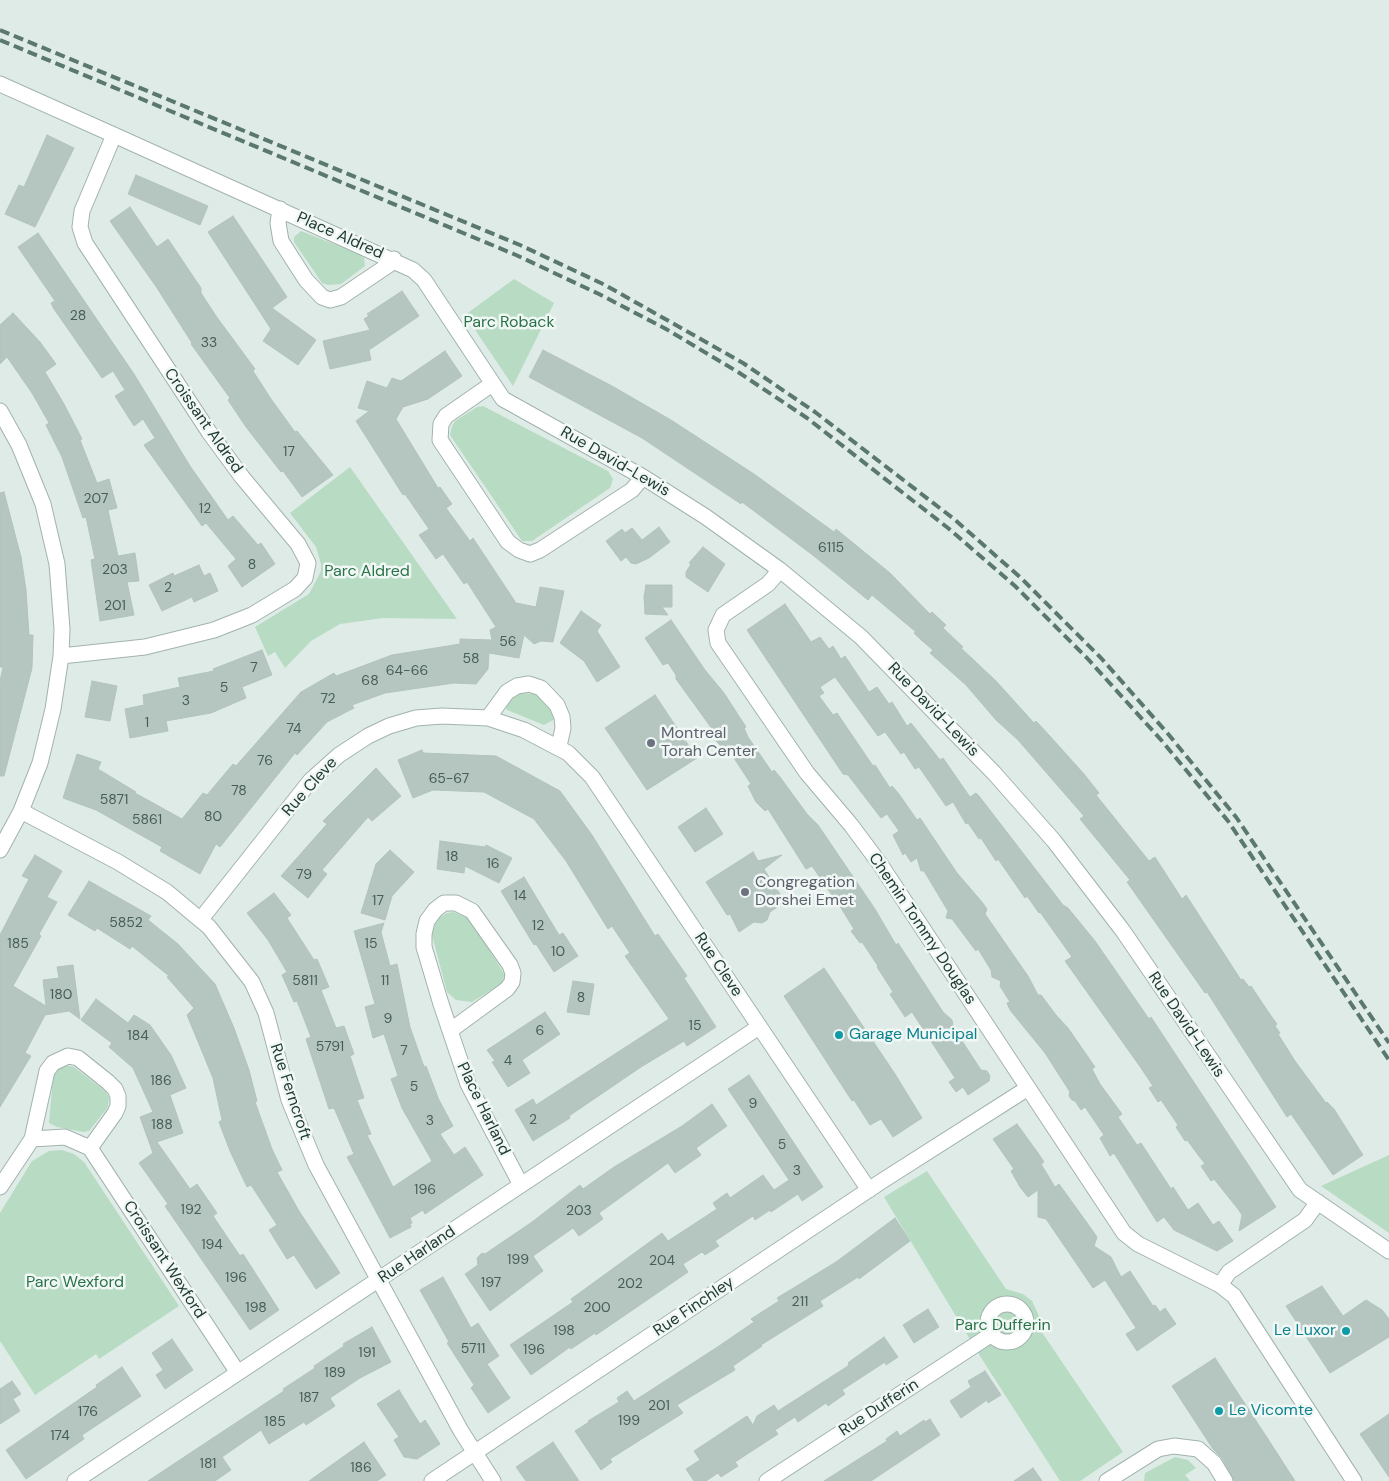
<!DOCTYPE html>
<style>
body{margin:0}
canvas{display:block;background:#dfebe6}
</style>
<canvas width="1389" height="1481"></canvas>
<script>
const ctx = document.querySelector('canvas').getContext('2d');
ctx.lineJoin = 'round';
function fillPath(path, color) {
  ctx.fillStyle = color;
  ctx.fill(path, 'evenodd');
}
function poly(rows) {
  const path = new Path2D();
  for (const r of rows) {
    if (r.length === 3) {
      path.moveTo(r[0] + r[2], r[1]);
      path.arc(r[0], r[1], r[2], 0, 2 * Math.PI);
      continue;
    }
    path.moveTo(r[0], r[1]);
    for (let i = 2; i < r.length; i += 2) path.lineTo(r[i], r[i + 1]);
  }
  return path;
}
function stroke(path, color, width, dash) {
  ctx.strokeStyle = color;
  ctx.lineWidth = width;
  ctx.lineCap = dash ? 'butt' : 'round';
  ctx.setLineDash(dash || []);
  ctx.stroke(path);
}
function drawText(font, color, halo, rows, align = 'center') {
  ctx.font = font + ' "DM Sans",sans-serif';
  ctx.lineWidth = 5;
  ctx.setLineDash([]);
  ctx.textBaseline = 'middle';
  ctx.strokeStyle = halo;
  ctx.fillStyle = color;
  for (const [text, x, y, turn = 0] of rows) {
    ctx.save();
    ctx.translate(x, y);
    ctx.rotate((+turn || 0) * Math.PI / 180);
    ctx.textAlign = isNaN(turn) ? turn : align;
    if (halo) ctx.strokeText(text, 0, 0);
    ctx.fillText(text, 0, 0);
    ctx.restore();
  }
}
fillPath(poly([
 [301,231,359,254,364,258,365,266,341,284,328,285,322,283,294,242,294,237],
 [514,279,554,303,513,386,465,315],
 [483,406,608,471,613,479,610,488,532,541,522,541,450,435,452,426,455,421,477,407],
 [350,467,457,619,383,618,340,624,311,641,285,668,275,652,268,656,255,627,309,594,321,571,321,564,316,547,290,513],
 [520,693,534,694,541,697,546,702,555,719,544,725,507,710,505,706,508,702],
 [454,912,466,917,472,923,505,975,501,984,472,1002,456,1000,447,992,432,935,437,919,447,913],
 [65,1065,74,1067,105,1091,109,1097,108,1107,89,1131,84,1132,57,1127,49,1123,53,1078,58,1068],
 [62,1150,74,1154,84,1162,179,1306,99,1359,96,1354,35,1395,0,1341,0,1213,32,1161,49,1151],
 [1389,1155,1389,1233,1321,1186],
 [927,1171,1006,1289,1023,1294,1032,1301,1040,1318,1039,1328,1123,1452,1080,1481,1060,1481,980,1356,884,1197],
 [1175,1457,1188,1460,1196,1468,1185,1475,1190,1481,1144,1481,1145,1473]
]), '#b7dcc3');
const building = poly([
 [47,135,74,148,35,227,5,214,19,185,24,187,47,135],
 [136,175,208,206,200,225,128,194,136,175],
 [130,207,157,247,168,239,201,288,201,293,216,316,255,369,253,371,271,399,295,432,297,431,333,475,302,497,283,471,281,472,246,427,228,400,230,398,191,344,192,343,157,288,110,221,130,207],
 [233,216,287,297,272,308,316,340,298,365,263,341,271,329,208,232,233,216],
 [38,233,134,374,190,466,228,520,233,516,258,545,261,543,275,564,242,587,228,566,236,559,206,523,202,526,144,445,155,438,143,419,134,426,115,396,125,390,113,371,102,378,54,309,51,303,55,301,18,247,38,233],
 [402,291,419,316,369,350,371,360,330,369,323,341,370,330,364,319,369,316,367,314,402,291],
 [13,313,40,342,56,364,45,372,64,404,82,439,80,440,97,483,109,479,117,508,108,510,118,556,135,553,139,581,127,582,134,615,100,621,91,560,95,559,86,517,83,518,62,457,46,425,49,423,32,393,7,357,0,364,0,325,13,313],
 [543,350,612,386,671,420,754,474,834,532,836,529,890,573,930,614,932,612,946,625,943,628,963,647,961,648,996,681,1034,723,1036,721,1049,735,1084,774,1099,793,1096,795,1149,861,1155,857,1182,899,1186,895,1241,980,1243,979,1249,987,1251,986,1269,1013,1277,1024,1275,1026,1280,1033,1278,1034,1295,1061,1326,1103,1327,1102,1334,1109,1363,1155,1333,1175,1291,1114,1287,1117,1207,992,1205,993,1127,882,1130,880,1080,819,1084,816,1018,740,996,720,966,685,930,653,933,650,920,639,914,633,916,632,872,595,868,600,814,556,742,502,741,504,642,438,529,377,543,350],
 [445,351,462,376,428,399,403,407,396,419,438,488,440,487,452,504,446,508,470,541,473,538,516,603,536,607,540,587,564,591,553,642,541,641,534,644,524,635,519,658,489,653,488,669,476,684,454,683,385,693,352,705,354,708,327,722,297,755,295,753,220,847,216,844,200,874,160,851,162,847,96,810,63,798,77,754,101,762,98,769,136,792,135,793,182,819,203,793,207,795,233,764,236,766,301,692,334,673,336,676,392,655,460,644,460,639,492,640,490,630,496,627,467,582,464,584,443,554,436,559,419,535,429,529,405,494,403,495,356,421,369,411,358,408,367,381,387,388,392,378,401,381,445,351],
 [4,492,21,557,26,590,29,635,33,635,32,668,4,776,0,776,0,681,3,667,0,667,0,493,4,492],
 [659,527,670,542,649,558,636,564,631,563,626,557,621,561,606,541,622,529,625,533,632,528,642,540,659,527],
 [703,547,725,564,708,592,686,577,686,572,691,564,689,563,703,547],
 [199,565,204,576,210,573,218,591,194,602,192,597,162,611,149,585,173,573,174,576,199,565],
 [646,585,672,585,672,607,662,607,668,615,645,614,644,597,646,585],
 [785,604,811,642,820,637,829,649,833,646,841,659,845,656,869,692,877,687,889,704,892,702,907,726,911,723,940,760,943,758,970,797,976,793,979,796,1063,905,1068,908,1095,941,1149,1019,1151,1017,1276,1207,1239,1231,1242,1215,1238,1209,1214,1179,1211,1181,1201,1166,1205,1164,1187,1140,1185,1141,1176,1127,1178,1125,1161,1100,1158,1102,1149,1088,1153,1086,1141,1068,1065,961,1072,957,1040,912,1039,913,1027,896,1025,898,998,859,996,861,981,838,979,839,968,823,966,824,953,802,946,806,919,767,915,769,904,752,901,754,885,732,878,736,835,677,820,687,824,693,819,696,833,715,837,713,873,766,875,765,890,788,892,786,899,794,917,820,920,818,957,873,982,902,987,909,985,914,1028,976,1038,995,1041,995,1056,1015,1068,1028,1095,1067,1092,1069,1100,1084,1122,1114,1118,1117,1137,1145,1141,1143,1171,1189,1173,1187,1188,1210,1198,1203,1213,1225,1219,1221,1233,1241,1217,1251,1174,1230,1164,1217,1157,1222,1114,1153,1110,1156,1100,1138,1104,1135,1085,1107,1081,1110,1075,1101,1072,1100,1069,1096,1070,1092,1045,1053,1010,1010,1007,1003,1010,1002,1000,986,1001,981,992,977,991,970,978,949,976,951,952,919,946,918,948,911,924,871,921,871,917,858,911,862,905,853,903,855,893,835,899,831,887,814,881,818,848,775,843,774,747,630,785,604],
 [581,611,601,625,597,631,620,667,597,682,584,661,560,643,581,611],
 [671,620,705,670,724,693,746,727,744,728,748,737,772,772,774,770,780,777,807,814,818,825,875,909,896,945,898,943,943,1012,952,1020,953,1027,981,1070,987,1071,990,1076,989,1081,968,1095,963,1087,956,1092,949,1082,955,1078,912,1012,905,1017,890,994,893,992,877,967,878,966,862,942,860,943,851,931,854,929,841,908,812,866,806,869,768,809,765,811,756,802,748,786,751,784,728,749,726,751,717,742,710,726,676,679,676,675,668,663,663,665,645,638,671,620],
 [262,650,272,675,242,687,246,698,211,713,166,721,168,731,130,738,125,709,144,705,143,695,180,687,178,678,214,671,213,669,262,650],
 [92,681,117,686,110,721,85,717,92,681],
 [655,695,697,758,647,790,605,728,655,695],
 [422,750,423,753,496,756,560,791,592,835,655,936,658,934,687,976,684,978,716,1027,687,1046,684,1041,641,1067,569,1116,570,1118,533,1141,515,1110,533,1099,536,1105,669,1019,625,956,630,953,612,926,608,929,566,861,534,819,484,792,433,790,413,798,398,760,422,750],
 [376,768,401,796,372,821,368,817,322,870,327,874,308,898,281,876,327,824,323,821,376,768],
 [706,808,723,834,695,852,678,827,706,808],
 [440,841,485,847,486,845,512,858,499,883,465,866,464,873,437,869,440,841],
 [390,850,414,872,392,896,385,920,361,913,376,864,390,850],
 [753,852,758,861,782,855,764,869,785,902,770,912,767,920,762,923,754,922,739,932,730,914,727,915,706,882,753,852],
 [35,855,62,871,47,897,57,902,39,934,41,936,13,986,46,1006,43,980,59,978,57,967,73,965,80,1019,69,1011,45,1015,25,1053,31,1056,0,1107,0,935,29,879,22,876,35,855],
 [524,877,559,935,563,933,578,956,554,972,536,944,534,945,501,891,524,877],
 [89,881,151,916,148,920,178,944,215,984,234,1028,249,1070,257,1101,255,1102,272,1149,282,1170,277,1172,299,1211,340,1273,316,1289,294,1255,287,1259,269,1230,277,1225,251,1185,247,1187,230,1151,219,1122,222,1120,213,1078,187,1015,194,1008,167,977,169,976,132,946,130,949,97,928,95,931,68,915,89,881],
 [274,893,291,915,287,918,314,960,317,959,329,987,321,990,336,1028,344,1026,354,1054,350,1056,364,1098,357,1100,371,1134,367,1135,393,1187,432,1161,402,1108,391,1079,398,1076,384,1034,373,1038,365,1007,375,1004,354,931,384,923,381,932,390,966,397,964,410,1027,424,1067,426,1066,439,1100,453,1126,440,1134,454,1155,465,1147,483,1175,425,1214,423,1210,410,1218,412,1223,410,1224,411,1227,390,1238,347,1157,354,1154,334,1108,329,1109,306,1039,311,1037,297,1001,294,1002,282,975,287,972,268,940,247,913,274,893],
 [824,968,895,1074,922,1118,893,1137,881,1119,870,1125,854,1100,852,1101,784,996,824,968],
 [573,981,594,984,589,1015,567,1012,573,981],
 [96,999,128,1023,134,1015,150,1025,171,1055,186,1088,170,1095,183,1133,157,1142,190,1189,197,1184,217,1213,213,1216,240,1256,243,1254,279,1310,250,1330,165,1206,168,1204,139,1163,153,1153,140,1117,153,1112,133,1068,109,1047,112,1043,81,1020,96,999],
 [545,1012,560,1034,522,1060,530,1073,508,1087,492,1062,495,1061,487,1050,545,1012],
 [749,1075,823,1187,802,1201,798,1194,771,1212,770,1210,755,1220,753,1216,715,1241,719,1246,705,1255,702,1252,683,1264,688,1272,596,1335,595,1333,571,1349,570,1347,531,1375,510,1345,573,1302,571,1299,662,1233,668,1241,717,1209,713,1203,727,1193,730,1198,763,1175,774,1190,789,1180,728,1089,749,1075],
 [712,1104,727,1126,696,1148,701,1155,675,1173,668,1163,599,1213,603,1219,579,1236,573,1228,533,1256,543,1271,490,1311,465,1274,478,1265,477,1258,482,1253,485,1254,532,1222,580,1185,583,1189,614,1167,682,1126,712,1104],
 [1017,1124,1038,1153,1044,1162,1041,1164,1055,1187,1059,1184,1090,1227,1097,1237,1094,1246,1111,1257,1121,1277,1130,1271,1153,1306,1155,1305,1160,1312,1165,1308,1176,1324,1137,1351,1126,1334,1136,1328,1105,1280,1093,1288,1046,1219,1038,1217,1038,1190,1028,1197,1020,1187,1011,1171,1014,1169,993,1139,1017,1124],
 [895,1218,910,1241,859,1279,858,1277,820,1301,823,1306,761,1345,762,1346,733,1366,735,1370,677,1405,683,1413,610,1459,612,1462,601,1470,575,1431,589,1422,588,1421,619,1402,617,1398,627,1391,634,1401,719,1346,754,1322,751,1319,779,1301,777,1298,836,1262,895,1218],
 [443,1277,471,1328,478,1323,499,1356,487,1364,510,1398,488,1413,471,1388,474,1385,447,1343,449,1342,420,1290,443,1277],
 [1322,1286,1343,1316,1366,1300,1382,1310,1389,1319,1389,1337,1330,1373,1286,1306,1322,1286],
 [928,1309,939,1327,914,1343,903,1325,928,1309],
 [372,1327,391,1362,360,1378,330,1398,335,1406,306,1425,304,1422,269,1444,261,1430,222,1457,231,1470,215,1481,148,1481,284,1391,283,1389,315,1368,314,1366,344,1346,343,1344,372,1327],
 [884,1337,898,1357,886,1365,885,1362,842,1390,845,1394,828,1406,826,1403,798,1422,795,1417,775,1430,778,1434,735,1462,738,1466,721,1477,718,1473,706,1481,694,1481,686,1469,700,1460,694,1451,747,1416,753,1425,757,1416,774,1405,778,1411,848,1366,849,1362,884,1337],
 [172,1339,193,1370,165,1389,156,1375,163,1370,152,1353,172,1339],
 [1215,1358,1266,1436,1295,1481,1234,1481,1222,1458,1213,1449,1172,1386,1215,1358],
 [122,1367,141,1396,82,1435,84,1439,26,1479,6,1450,97,1387,96,1385,122,1367],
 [985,1371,1001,1395,988,1403,987,1400,961,1418,950,1401,971,1387,968,1381,985,1371],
 [12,1381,21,1394,13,1399,20,1411,0,1424,0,1389,12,1381],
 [399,1390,420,1424,425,1420,440,1444,417,1459,404,1457,394,1440,399,1437,377,1404,399,1390],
 [1389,1414,1389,1477,1360,1434,1389,1414],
 [930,1419,940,1435,871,1481,824,1481,887,1441,886,1439,897,1431,900,1436,924,1420,925,1422,930,1419],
 [364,1442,386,1475,377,1481,309,1481,364,1442],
 [553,1442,579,1481,526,1481,516,1467,553,1442],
 [1033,1468,1042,1481,1014,1481,1033,1468]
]);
fillPath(building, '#b5c5bf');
stroke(building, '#b2c4bd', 1);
const minor = poly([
 [0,84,114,135,82,211,80,227,85,243,209,432,242,477,298,544,308,563,305,578,295,589,252,615,214,630,145,647,61,656],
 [114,135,413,270,424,280,503,399,643,477,706,517,780,570,861,637,994,773,1054,841,1123,931,1300,1190,1389,1251],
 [280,209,278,223,281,241,306,280,322,297,330,300,341,297,390,264,394,259],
 [492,384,446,416,441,424,440,440,508,542,519,550,530,554,540,550,632,490,643,477],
 [0,411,19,445,43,504,57,564,62,629,61,656,53,709,40,763,21,811,0,850],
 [780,570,768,584,723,615,716,630,718,643,807,773,851,825,880,864,1124,1233,1138,1244,1220,1285,1229,1272,1305,1220,1318,1202],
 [488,718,507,692,517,686,529,684,541,688,557,705,562,717,563,728,559,746],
 [21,811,118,862,167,892,209,927,252,982,266,1013,289,1100,316,1165,461,1431,493,1481],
 [201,919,311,780,339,755,368,736,389,726,416,718,442,716,488,718,524,730,568,753,592,777,869,1190],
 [451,1030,507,989,512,982,513,973,510,965,472,911,456,903,444,903,435,910,427,921,424,934,424,947,441,1004,468,1084,521,1185],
 [32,1139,47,1071,53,1063,68,1056,78,1058,108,1082,115,1089,118,1096,118,1106,115,1113,90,1148],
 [0,1187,32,1139,65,1137,90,1148,238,1373],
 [1220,1285,1234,1296,1354,1481],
 [1007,1323,19],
 [75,1481,759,1027],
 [432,1481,882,1181,1028,1088],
 [767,1481,992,1334],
 [1107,1481,1158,1449,1174,1446,1198,1449,1214,1463,1225,1481]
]);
stroke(minor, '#a2b3ad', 17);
stroke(minor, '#fff', 15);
stroke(poly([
 [0,30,520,245,605,285,743,363,815,412,954,519,1021,578,1101,658,1169,735,1236,817,1389,1043],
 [0,40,516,255,599,294,666,329,738,372,807,418,948,528,1015,586,1087,658,1162,741,1228,821,1389,1060]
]), '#5a7770', 4, [10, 5]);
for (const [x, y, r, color] of [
 [651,743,5,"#6b7280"],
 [745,892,5,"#6b7280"],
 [839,1035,5,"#0f9aa8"],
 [1346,1331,5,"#0f9aa8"],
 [1219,1411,5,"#0f9aa8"]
]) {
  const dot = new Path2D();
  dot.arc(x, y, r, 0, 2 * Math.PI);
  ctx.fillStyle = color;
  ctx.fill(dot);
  stroke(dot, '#f0f7f4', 2);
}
drawText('14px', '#455e57', null, [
 ["28",78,316],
 ["33",209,343],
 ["17",289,452],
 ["207",96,499],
 ["12",205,509],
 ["6115",831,548],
 ["8",252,565],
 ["203",115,570],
 ["2",168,588],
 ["201",115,606],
 ["56",508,642],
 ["58",471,659],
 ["7",254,668],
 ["64-66",407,671],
 ["68",370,681],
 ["5",224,688],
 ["72",328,699],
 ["3",186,701],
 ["1",147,723],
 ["74",294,729],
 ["76",265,761],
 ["65-67",449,779],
 ["78",239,791],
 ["5871",114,800],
 ["80",213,817],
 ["5861",147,820],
 ["18",452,857],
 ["16",493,864],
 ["79",304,875],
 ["14",520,896],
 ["17",378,901],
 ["5852",126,923],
 ["12",538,926],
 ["185",18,944],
 ["15",371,944],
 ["10",558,952],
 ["5811",305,981],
 ["11",385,981],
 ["180",61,995],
 ["8",581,998],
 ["9",388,1019],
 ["15",695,1026],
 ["6",540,1031],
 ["184",138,1036],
 ["5791",330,1047],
 ["7",404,1051],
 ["4",508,1061],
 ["186",161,1081],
 ["5",414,1087],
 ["9",753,1104],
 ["2",533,1120],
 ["3",430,1121],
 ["188",162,1125],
 ["5",782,1145],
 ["3",797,1171],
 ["196",425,1190],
 ["192",191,1210],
 ["203",579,1211],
 ["194",212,1245],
 ["199",518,1260],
 ["204",662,1261],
 ["196",236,1278],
 ["197",491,1283],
 ["202",630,1284],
 ["211",800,1302],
 ["198",256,1308],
 ["200",597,1308],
 ["198",564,1331],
 ["5711",473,1349],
 ["196",534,1350],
 ["191",367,1353],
 ["189",335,1373],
 ["187",309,1398],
 ["201",659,1406],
 ["176",88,1412],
 ["199",629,1421],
 ["185",275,1422],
 ["174",60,1436],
 ["181",208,1464],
 ["186",361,1468]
]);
drawText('16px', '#203b34', '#f0f7f4', [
 ["Place Aldred",340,236,24],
 ["Croissant Aldred",203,421,55],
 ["Rue David-Lewis",615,462,30],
 ["Rue David-Lewis",933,710,46],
 ["Rue Cleve",310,787,-48],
 ["Chemin Tommy Douglas",922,929,56],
 ["Rue Cleve",718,965,56],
 ["Rue David-Lewis",1186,1025,56],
 ["Rue Ferncroft",290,1092,72],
 ["Place Harland",483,1109,64],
 ["Rue Harland",417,1255,-34],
 ["Croissant Wexford",164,1260,57],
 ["Rue Finchley",694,1307,-34],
 ["Rue Dufferin",879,1408,-33]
]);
drawText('16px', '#2a7248', '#f0f7f4', [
 ["Parc Roback",509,323],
 ["Parc Aldred",367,572],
 ["Parc Wexford",75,1283],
 ["Parc Dufferin",1003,1326]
]);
drawText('16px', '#5b616d', '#f0f7f4', [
 ["Montreal",661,734],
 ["Torah Center",661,752],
 ["Congregation",755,883],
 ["Dorshei Emet",755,901]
], 'left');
drawText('16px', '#0d838f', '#f0f7f4', [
 ["Garage Municipal",849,1035],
 ["Le Luxor",1336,1331,"right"],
 ["Le Vicomte",1229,1411]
], 'left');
</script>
